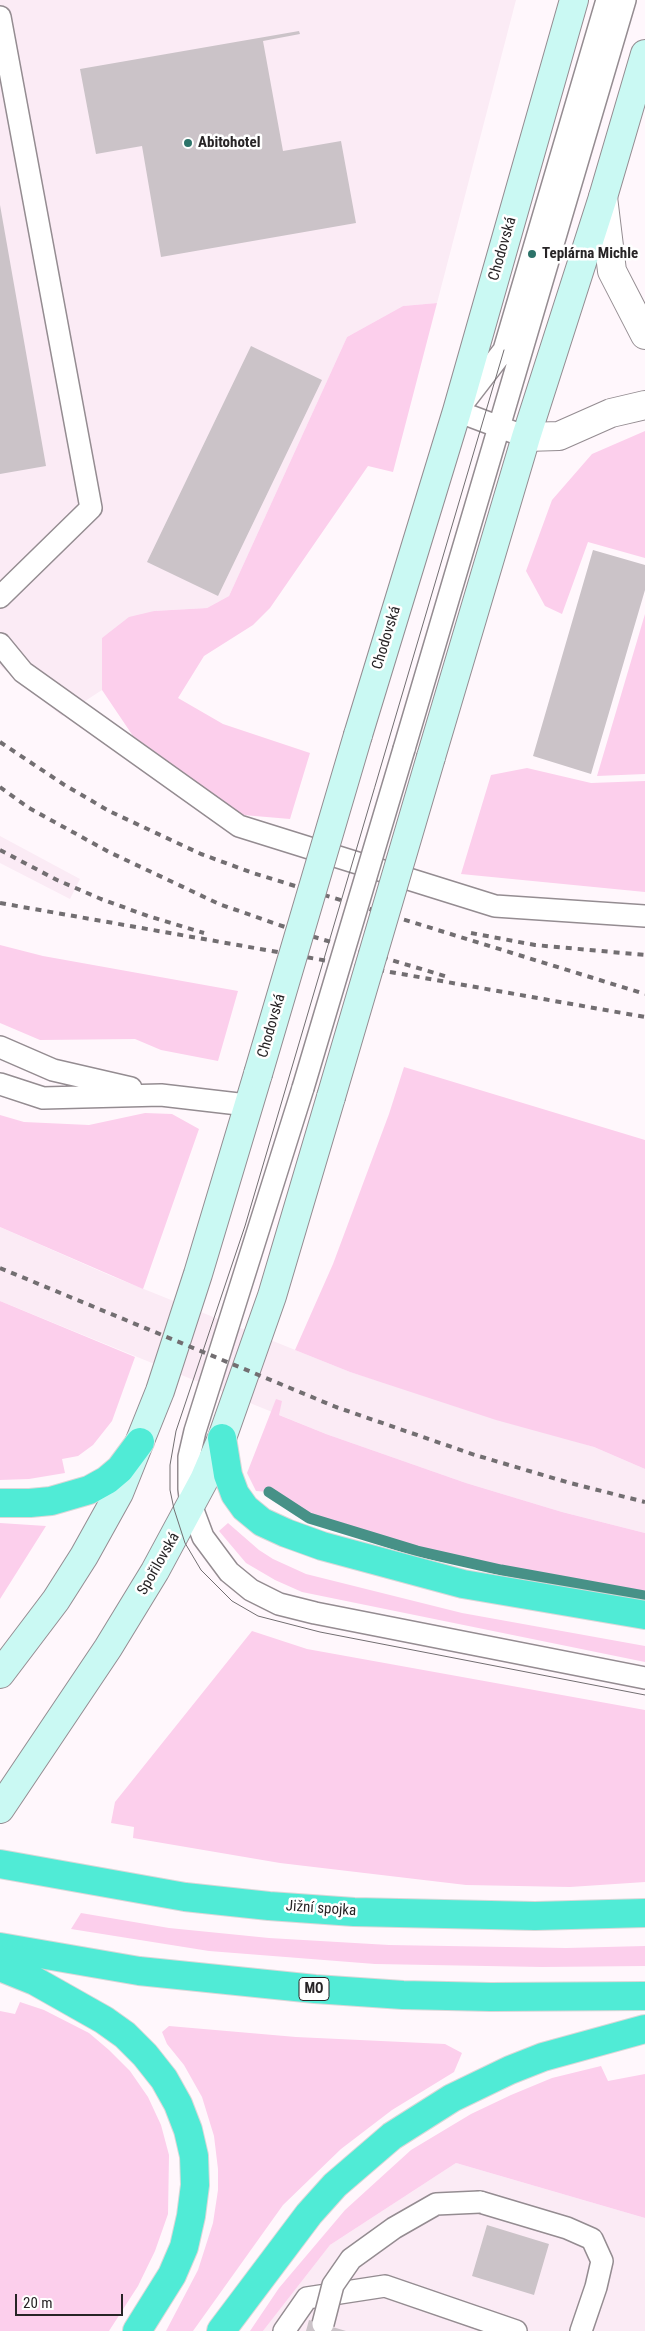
<!DOCTYPE html>
<meta charset="utf-8">
<style>
body{margin:0}
#map{position:relative;width:645px;height:2331px;overflow:hidden;background:#fff7fc;font-family:"Roboto Condensed",sans-serif}
canvas{display:block}
.scale{position:absolute;left:15px;top:2294px;width:108px;height:22px;box-sizing:border-box;border:2px solid #272426;border-top:0;padding-left:6px;font-size:15px;line-height:18px;white-space:nowrap;color:#272426;-webkit-text-stroke:4px #fff;paint-order:stroke}
</style>
<div id="map">
<canvas width="645" height="2331"></canvas>
<div class="scale">20 m</div>
</div>
<script>
const ctx = document.querySelector('canvas').getContext('2d');
ctx.lineJoin = 'round';
function fillPath(path, color) {
  ctx.fillStyle = color;
  ctx.fill(path, 'evenodd');
}
function poly(rows) {
  const path = new Path2D();
  for (const r of rows) {
    path.moveTo(r[0], r[1]);
    for (let i = 2; i < r.length; i += 2) path.lineTo(r[i], r[i + 1]);
  }
  return path;
}
function stroke(path, color, width, dash) {
  ctx.strokeStyle = color;
  ctx.lineWidth = width;
  ctx.lineCap = dash ? 'butt' : 'round';
  ctx.setLineDash(dash || []);
  ctx.stroke(path);
}
function drawText(font, color, halo, rows, align = 'center') {
  ctx.font = font + ' "Roboto Condensed",sans-serif';
  ctx.lineWidth = 5;
  ctx.setLineDash([]);
  ctx.textBaseline = 'middle';
  ctx.strokeStyle = halo;
  ctx.fillStyle = color;
  for (const [text, x, y, turn = 0] of rows) {
    ctx.save();
    ctx.translate(x, y);
    ctx.rotate((+turn || 0) * Math.PI / 180);
    ctx.textAlign = isNaN(turn) ? turn : align;
    if (halo) ctx.strokeText(text, 0, 0);
    ctx.fillText(text, 0, 0);
    ctx.restore();
  }
}
fillPath(poly([
 [0,0,516,0,437,303,403,306,347,337,229,596,207,608,154,611,102,638,102,690,62,716,0,666],
 [0,836,80,879,70,899,0,863],
 [0,1227,109,1275,350,1372,594,1447,645,1469,645,1533,562,1512,466,1483,326,1434,0,1301],
 [456,2163,645,2218,645,2331,263,2331,330,2245]
]), '#fbebf5');
fillPath(poly([
 [437,303,393,472,368,466,270,608,253,625,204,656,178,698,223,724,310,753,290,819,243,815,133,736,102,690,102,638,129,617,154,611,207,608,229,596,347,337,403,306],
 [645,431,645,558,588,542,562,614,545,606,526,571,552,500,592,454],
 [645,614,645,774,597,776],
 [527,768,591,783,645,781,645,892,461,874,491,775],
 [0,945,43,956,238,991,218,1061,161,1050,135,1039,40,1040,0,1023],
 [404,1067,645,1140,645,1469,594,1447,496,1420,350,1372,295,1350,333,1264,389,1114],
 [145,1113,172,1114,199,1129,143,1289,0,1227,0,1115,24,1122,89,1125],
 [0,1301,135,1357,112,1421,93,1445,78,1456,62,1459,65,1473,29,1479,0,1480],
 [276,1399,282,1401,279,1415,326,1434,466,1483,562,1512,645,1533,645,1596,501,1570,417,1551,309,1518,269,1492,256,1491,247,1473],
 [0,1523,46,1526,0,1599],
 [228,1523,259,1550,273,1559,306,1574,462,1613,645,1646,645,1662,302,1592,275,1580,246,1563,219,1531],
 [252,1631,307,1649,645,1710,645,1882,570,1887,466,1885,280,1863,133,1838,134,1827,111,1823,115,1802],
 [81,1913,169,1928,269,1938,389,1945,566,1948,645,1946,645,1966,542,1967,375,1964,209,1951,71,1929],
 [20,2002,44,2010,89,2033,109,2050,130,2071,148,2097,161,2125,169,2155,168,2214,155,2251,138,2286,109,2331,0,2331,0,2011,15,2014],
 [169,2026,296,2037,445,2044,462,2053,454,2072,392,2110,341,2149,283,2205,193,2331,166,2331,198,2270,213,2223,218,2190,218,2169,214,2136,202,2097,184,2065,167,2044,162,2032],
 [601,2066,608,2081,645,2074,645,2218,456,2163,330,2245,263,2331,250,2331,279,2288,345,2210,411,2150,471,2114,511,2095,552,2078]
]), '#fccfec');
stroke(poly([
 [269,1492,309,1518,417,1551,501,1570,645,1596]
]), '#479187', 11);
fillPath(poly([
 [299,31,300,34,263,41,283,151,341,141,356,223,161,257,142,146,96,154,80,69],
 [0,205,46,466,0,474],
 [251,346,322,380,218,596,147,562],
 [593,550,645,565,645,590,591,774,533,756],
 [487,2225,549,2244,534,2295,472,2276],
 [309,2320,346,2331,306,2331]
]), '#cbc3c8');
const lane = poly([
 [0,17,91,508,0,597],
 [526,437,457,411,504,350,607,0],
 [0,644,23,672,239,826,495,906,645,916],
 [404,749,625,0],
 [0,1047,53,1070,131,1088],
 [0,1084,43,1098,161,1095,247,1105],
 [303,1088,195,1431,189,1457,189,1489,191,1505,203,1537,229,1572,251,1590,279,1604,315,1613,645,1678],
 [480,2202,567,2228,592,2239,602,2261,596,2287,581,2331],
 [284,2331,307,2298,385,2286,516,2331]
]);
const street = poly([
 [603,197,612,271,645,335],
 [526,437,559,436,611,413,645,405]
]);
const secondary = poly([
 [358,735,457,411,574,0],
 [431,757,526,437,603,197,645,54],
 [0,1674,56,1600,84,1556,119,1493,160,1391,198,1274,258,1074],
 [0,1809,108,1648,155,1571,204,1480,222,1438,272,1296,331,1097]
]);
const highway = poly([
 [222,1438,228,1475,235,1494,245,1508,262,1522,286,1533,322,1546,463,1584,645,1615],
 [0,1503,30,1503,51,1501,89,1490,107,1480,120,1469,140,1442],
 [0,1864,185,1897,269,1906,354,1912,535,1916,645,1913],
 [0,1947,139,1971,315,1989,403,1995,491,1997,645,1996],
 [0,1967,35,1981,104,2020,125,2035,145,2055,164,2079,178,2104,188,2130,194,2156,195,2185,191,2216,184,2247,172,2275,137,2331],
 [221,2331,309,2214,335,2185,392,2136,452,2098,510,2070,543,2057,645,2029]
]);
stroke(lane, '#948c91', 24);
stroke(street, '#948c91', 30);
stroke(secondary, '#948c91', 30);
stroke(highway, '#d8d8d8', 30);
stroke(lane, '#fff', 21);
stroke(street, '#fff', 28);
stroke(secondary, '#caf9f3', 28);
stroke(highway, '#50ebd6', 28);
stroke(poly([
 [504,350,245,1226,176,1431,170,1465,170,1490,174,1509,185,1543,201,1570,232,1601,258,1616,320,1632,645,1695]
]), '#726e71', 1);
stroke(poly([
 [0,742,63,784,109,811,201,854,253,873,645,994],
 [0,787,29,808,109,852,219,904,311,936,448,977],
 [0,850,57,880,101,899,148,916,204,933],
 [0,903,645,1017],
 [471,933,535,945,645,955],
 [0,1268,336,1407,475,1455,570,1483,645,1502]
]), '#726e71', 4, [6, 6]);
const laneBridge = poly([
 [303,1088,404,749],
 [323,2324,333,2285,351,2259,394,2228,436,2204,480,2202]
]);
const secondaryBridge = poly([
 [258,1074,358,735],
 [331,1097,431,757]
]);
stroke(laneBridge, '#948c91', 24, []);
stroke(secondaryBridge, '#948c91', 30, []);
stroke(laneBridge, '#fff', 21);
stroke(secondaryBridge, '#caf9f3', 28);
for (const [x, y, r, color] of [
 [188,143,5,"#2c7369"],
 [532,254,5,"#2c7369"]
]) {
  const dot = new Path2D();
  dot.arc(x, y, r, 0, 2 * Math.PI);
  ctx.fillStyle = color;
  ctx.fill(dot);
  stroke(dot, '#fff', 2);
}
for (const [x, y, w] of [
 [314,1989,30]
]) {
  const box = new Path2D();
  box.roundRect(x - w / 2, y - 11.5, w, 23, 4);
  ctx.fillStyle = '#fff';
  ctx.fill(box);
  stroke(box, '#272426', 1);
}
drawText('bold 14px', '#272426', null, [
 ["MO",314,1989]
]);
drawText('bold 15px', '#272426', '#fff', [
 ["Abitohotel",198,143],
 ["Teplárna Michle",542,254]
], 'left');
drawText('15px', '#272426', '#fff', [
 ["Chodovská",503,249,-74],
 ["Chodovská",387,638,-73],
 ["Chodovská",272,1026,-74],
 ["Spořilovská",159,1564,-60],
 ["Jižní spojka",321,1909,4]
]);
</script>
